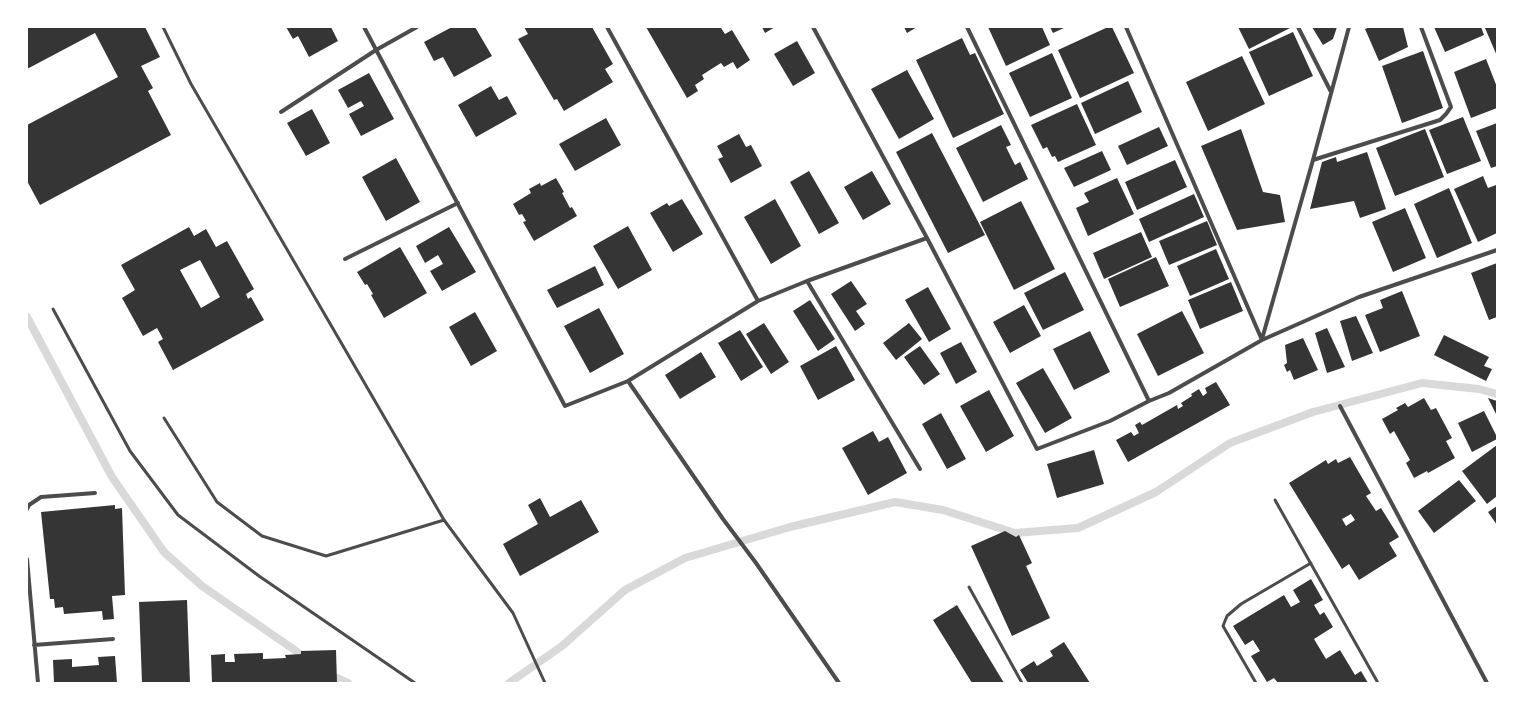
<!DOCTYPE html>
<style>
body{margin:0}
#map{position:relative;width:1524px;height:710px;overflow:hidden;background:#fff;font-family:"Nunito Sans",sans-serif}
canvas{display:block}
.frame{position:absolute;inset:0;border:28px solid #fff;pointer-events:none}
</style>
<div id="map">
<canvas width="1524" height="710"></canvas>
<div class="frame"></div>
</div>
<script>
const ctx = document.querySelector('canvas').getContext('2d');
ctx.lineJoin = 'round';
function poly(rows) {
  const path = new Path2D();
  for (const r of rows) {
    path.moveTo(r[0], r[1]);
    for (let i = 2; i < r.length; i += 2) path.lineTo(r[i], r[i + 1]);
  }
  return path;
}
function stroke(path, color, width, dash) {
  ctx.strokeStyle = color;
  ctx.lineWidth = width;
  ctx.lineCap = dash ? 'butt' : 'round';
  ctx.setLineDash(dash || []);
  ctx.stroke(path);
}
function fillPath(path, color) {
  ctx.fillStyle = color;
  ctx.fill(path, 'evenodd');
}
stroke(poly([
 [27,317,112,477,164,552,202,586,309,660],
 [328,674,348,683],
 [509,683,562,646,625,590,685,558,790,527,895,502,943,510,1015,533,1078,528,1156,492,1230,443,1313,412,1422,383,1479,389,1497,394]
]), '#d9d9d9', 8);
fillPath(poly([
 [27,27,145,27,160,57,141,66,153,88,148,91,171,135,40,205,27,181,27,125,118,77,95,33,27,69],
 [286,27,331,27,338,41,309,57,298,36,293,39],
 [452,27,475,27,492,56,454,77,443,57,434,61,424,42],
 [524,27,592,27,613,64,605,69,613,82,564,111,557,99,554,100,518,39,528,34],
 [646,27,723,27,721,28,725,34,732,30,750,60,737,69,733,62,724,67,721,63,702,75,704,79,695,85,698,91,687,98],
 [762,27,775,27,765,33],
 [904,27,917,27,907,33],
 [988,27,1042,27,1050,45,1006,66],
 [1050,27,1066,27,1053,33],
 [1108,27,1112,27,1134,73,1080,98,1058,50],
 [1238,27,1292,27,1249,49],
 [1312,27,1337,27,1333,39,1323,45],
 [1370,27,1403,27,1408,47,1379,61,1365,29],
 [1434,27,1481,27,1484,35,1445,52],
 [1497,27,1497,56,1485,28],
 [1293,32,1313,76,1269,96,1249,52],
 [962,38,970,55,975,53,1004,114,953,138,916,60],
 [797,41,815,73,793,86,774,54],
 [1423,51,1443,108,1402,123,1382,66],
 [1052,53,1072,98,1030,117,1009,73],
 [1242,56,1265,104,1208,131,1186,82],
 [1486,59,1497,87,1497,108,1471,118,1454,72],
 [907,70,934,119,899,139,871,89],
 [369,73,394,119,361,136,349,114,364,106,361,101,348,108,338,90],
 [1128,81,1142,112,1095,134,1081,103],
 [491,86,499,100,507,96,517,114,476,137,458,105],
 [1077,104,1096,145,1058,162,1055,156,1052,157,1047,147,1043,149,1031,125],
 [312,109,330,143,306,156,287,123],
 [1463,117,1481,161,1447,174,1429,130],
 [606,118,621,145,575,171,559,144],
 [1497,123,1497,166,1491,168,1476,131],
 [1001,125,1011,145,1006,147,1015,165,1020,162,1028,179,983,202,956,148],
 [1159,127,1168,146,1127,165,1118,146],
 [1241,129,1263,192,1280,195,1285,222,1237,230,1201,146],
 [1425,129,1444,177,1395,196,1376,148],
 [932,133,985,235,948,253,896,152],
 [739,134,746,147,751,145,762,166,731,183,718,159,723,157,717,146],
 [1102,151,1111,170,1074,187,1064,168],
 [1367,152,1386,209,1360,218,1354,201,1310,209,1322,162,1336,157,1337,162],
 [396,158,420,202,386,221,362,177],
 [1175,160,1187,187,1137,210,1125,182],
 [809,171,839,223,819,234,790,182],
 [872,171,891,204,863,220,844,187],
 [1483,176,1488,188,1496,185,1497,188,1497,233,1478,242,1454,189],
 [556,178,564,192,562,193,570,208,572,207,577,216,534,241,523,222,526,221,522,214,519,215,513,204,531,193,529,189,540,183,541,186],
 [1117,178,1134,214,1088,236,1076,208,1089,202,1084,193],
 [1449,188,1472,243,1437,258,1414,204],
 [1194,194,1204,217,1149,242,1139,219],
 [682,199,703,234,673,252,650,213,667,203,669,206],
 [775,199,801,246,771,264,744,217],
 [1021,201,1055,269,1014,290,980,222],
 [1405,208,1426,258,1393,272,1372,222],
 [1207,221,1217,245,1169,265,1159,241],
 [628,226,652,270,618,289,593,246],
 [189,227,194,236,206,229,216,247,227,241,254,289,246,294,248,299,251,297,264,320,173,370,158,342,163,339,157,328,143,336,122,298,135,290,121,265],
 [200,260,220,297,201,308,180,270],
 [449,227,476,272,442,291,430,271,443,264,438,255,425,263,416,246],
 [1141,232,1152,257,1104,279,1093,253],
 [400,247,427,293,384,318,371,295,373,294,367,284,365,285,357,272],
 [1216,249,1229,279,1190,296,1177,266],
 [1156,257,1169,286,1120,307,1108,279],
 [1497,263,1497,317,1489,320,1471,273],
 [595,266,604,285,557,308,547,290],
 [1065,272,1084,310,1043,330,1024,293],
 [851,281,867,304,856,311,865,324,855,331,831,294],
 [1231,282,1243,311,1200,329,1188,300],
 [928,287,951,329,929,342,905,300],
 [1402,291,1420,336,1380,352,1365,315,1383,308,1380,300],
 [810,300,835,339,818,351,793,311],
 [1024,305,1041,336,1010,353,993,322],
 [599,308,624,354,590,373,564,326],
 [1182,311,1204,353,1158,376,1137,334],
 [475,312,497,351,471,366,449,327],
 [1356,316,1373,353,1352,361,1340,321],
 [764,323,789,362,771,374,746,334],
 [909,323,922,339,896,360,883,343],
 [1327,328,1345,367,1327,373,1315,333],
 [740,330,763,367,741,381,718,343],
 [1090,331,1110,372,1074,390,1053,349],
 [1444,335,1489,357,1484,366,1492,369,1486,381,1434,355],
 [1303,338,1318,370,1294,380,1290,370,1287,372,1284,365,1287,363,1285,345],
 [961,342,977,372,956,384,940,353],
 [836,346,855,380,818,400,800,366],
 [920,346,940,374,924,385,904,357],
 [701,352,716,377,680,399,665,375],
 [1043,368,1072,418,1045,433,1016,383],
 [1216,382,1230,405,1128,462,1116,440,1131,432,1134,436,1139,433,1135,425,1140,422,1142,425,1177,405,1178,409,1183,406,1181,403,1192,396,1191,394,1199,389,1203,396,1207,393,1205,388],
 [989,390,1014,436,986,452,960,406],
 [1424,398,1431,410,1436,408,1452,438,1446,441,1455,458,1428,473,1427,471,1414,478,1406,463,1410,460,1394,431,1390,434,1382,419,1398,410,1396,408,1405,403,1408,407],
 [1488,398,1497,401,1497,416],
 [1484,411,1497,437,1497,439,1472,452,1458,423],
 [941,413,966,459,947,469,922,424],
 [873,431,879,442,888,437,907,473,868,495,842,448],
 [1497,445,1497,496,1487,504,1462,471],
 [1094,450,1104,484,1057,498,1047,464],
 [1350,457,1371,493,1366,496,1376,511,1381,508,1399,537,1389,543,1397,556,1359,580,1349,564,1342,569,1289,483,1326,460,1328,464,1336,459,1338,463],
 [1351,514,1355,520,1346,526,1342,519],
 [1459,480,1476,501,1434,533,1418,511],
 [540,498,550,517,581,500,599,532,520,576,503,544,538,524,528,505],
 [115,505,115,509,122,508,125,595,112,596,114,619,103,620,102,611,64,614,63,607,55,608,54,599,50,599,41,512],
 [1497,506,1497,525,1488,512],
 [1005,531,1016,537,1019,535,1032,563,1026,566,1050,618,1012,636,971,546],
 [1311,579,1323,600,1314,605,1320,615,1324,612,1333,627,1314,639,1326,659,1340,650,1355,675,1361,671,1368,683,1278,683,1274,678,1267,682,1251,656,1260,651,1253,640,1245,645,1233,626,1284,595,1291,607,1300,602,1293,590],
 [187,600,190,683,142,683,139,602],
 [957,605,1004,683,972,683,933,620],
 [1064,642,1090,683,1028,683,1020,670,1034,661,1037,666,1053,656,1050,651],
 [336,650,337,683,212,683,211,655,225,654,225,662,235,662,234,654,263,653,263,659,286,658,285,655,301,654,301,651],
 [115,656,117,683,54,683,53,660,72,659,72,667,99,665,98,657]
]), '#353535');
stroke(poly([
 [163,27,191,84,444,520,513,613,545,683],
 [53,309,130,451,178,515,259,576,415,683],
 [164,418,217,502,262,536,326,556,444,520],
 [1275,500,1378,683],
 [969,587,1022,683],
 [1256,683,1223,626,1227,616,1241,604,1311,563]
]), '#4c4c4c', 3);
stroke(poly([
 [364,27,565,406,628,381,758,301,807,281,927,238],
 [607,27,758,301],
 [813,27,927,238,1037,449,1110,421,1149,401,1169,393,1262,340,1359,297,1497,250],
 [967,27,1149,401],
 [1126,27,1262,340],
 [1298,27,1330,90],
 [281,112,376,50,417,27],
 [1313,160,1440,120,1446,114,1451,107,1421,27],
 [345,259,458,203],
 [807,281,920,469],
 [1262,339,1313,160,1349,27],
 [628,381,723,519,756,563,839,683],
 [1340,406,1487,683],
 [27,509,29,505,41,497,95,493],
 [27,559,38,683],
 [34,645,113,639]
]), '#4c4c4c', 4);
</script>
